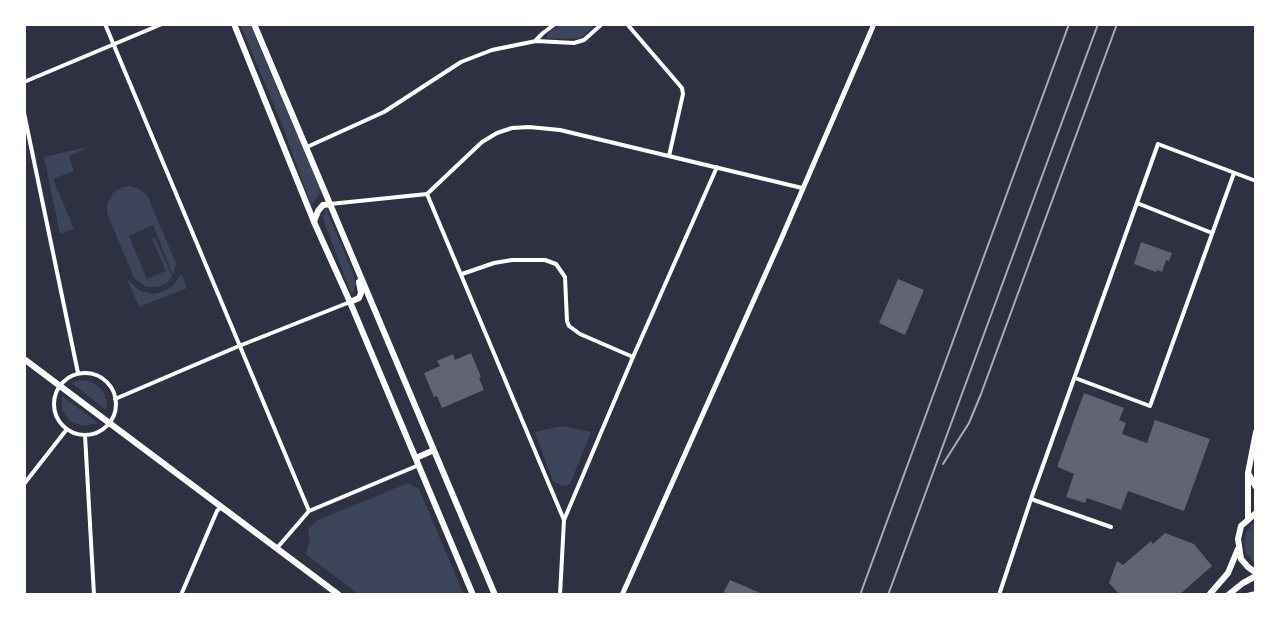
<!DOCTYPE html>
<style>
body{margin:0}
#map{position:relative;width:1280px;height:619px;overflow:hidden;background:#2d3142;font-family:"Archivo Narrow",sans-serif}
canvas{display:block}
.frame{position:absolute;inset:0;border:26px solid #fff;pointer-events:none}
</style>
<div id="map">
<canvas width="1280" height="619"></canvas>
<div class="frame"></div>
</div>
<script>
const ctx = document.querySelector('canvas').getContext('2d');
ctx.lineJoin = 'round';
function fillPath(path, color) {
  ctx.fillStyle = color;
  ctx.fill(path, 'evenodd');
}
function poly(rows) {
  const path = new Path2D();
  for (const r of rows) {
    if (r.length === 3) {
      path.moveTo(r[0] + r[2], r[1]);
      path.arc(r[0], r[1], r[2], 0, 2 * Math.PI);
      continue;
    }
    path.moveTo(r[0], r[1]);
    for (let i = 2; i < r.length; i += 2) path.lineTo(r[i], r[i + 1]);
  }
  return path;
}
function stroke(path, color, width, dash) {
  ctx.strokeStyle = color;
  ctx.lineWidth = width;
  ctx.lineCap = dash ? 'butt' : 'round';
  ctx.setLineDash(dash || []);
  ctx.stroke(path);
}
fillPath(poly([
 [240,24,250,24,320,189,319,195,311,205,283,127],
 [560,24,596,24,581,38,562,39,547,38,547,34],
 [92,146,69,156,74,171,53,179,74,229,60,234,44,157],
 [130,186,139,189,147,195,176,263,173,275,153,225,129,236,147,279,166,271,152,239,155,238,172,276,166,284,157,287,146,287,134,278,107,213,107,204,113,193,122,187],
 [326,208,353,273,356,284,353,293,350,291,323,219],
 [181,274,187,288,139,307,127,279,140,291,154,294,164,291,173,286],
 [80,380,90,381,102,389,107,401,106,410,72,383],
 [62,396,98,423,82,426,70,421,62,410],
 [562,426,591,432,570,484,563,486,553,482,535,432],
 [408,483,419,489,464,595,360,595,305,554,310,542,308,529,318,520],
 [1256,519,1256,566,1245,551,1244,542,1246,533]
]), '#3c4559');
fillPath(poly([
 [1141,242,1172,253,1169,261,1166,260,1162,272,1157,270,1156,272,1134,264],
 [898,279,924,290,905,335,879,323],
 [471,353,481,377,479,378,484,390,442,408,437,396,434,397,424,373,440,366,437,361,453,354,455,360],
 [1084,393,1124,408,1119,420,1126,423,1122,434,1147,443,1155,420,1210,439,1184,511,1128,491,1121,510,1087,498,1085,503,1066,497,1074,474,1058,467,1058,464],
 [1165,533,1194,544,1212,566,1179,595,1120,595,1109,583,1117,561,1123,565,1151,541,1153,544],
 [730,580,765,595,722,595]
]), '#626471');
stroke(poly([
 [1242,595,1256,592]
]), '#fff', 2);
stroke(poly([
 [105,24,309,511],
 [627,24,682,88,683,94,669,156],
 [536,40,543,33,555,24],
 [24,82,162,24],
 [24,113,78,373],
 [307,147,384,112,461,62,492,50,536,41,574,43,584,40,602,24],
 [427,194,564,520],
 [1137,203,1212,233],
 [330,204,427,194,482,142,497,133,512,128,529,127,560,130,802,188],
 [462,274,494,263,512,260,545,260,556,264,565,277,567,321,569,326,580,334,633,357],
 [85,404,31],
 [1075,378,1150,406,1234,173],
 [115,399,239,346,350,302],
 [85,435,94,595],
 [24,484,67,429],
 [1031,499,1111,527],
 [277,548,309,511,419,465],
 [181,595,217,511,221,507],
 [560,595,564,520,633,357,717,167],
 [999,595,1031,499,1158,144,1256,181]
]), '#fff', 4);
stroke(poly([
 [622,595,782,237,874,24]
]), '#fff', 5);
stroke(poly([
 [234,24,314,222,350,302,473,595],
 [254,24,495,595],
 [314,222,318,211,323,205,330,204],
 [350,302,359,298,361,293,359,282],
 [416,458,434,450],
 [1248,473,1256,487],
 [1248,518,1248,473,1256,432]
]), '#fff', 6);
stroke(poly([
 [24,359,339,595],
 [1256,513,1241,526,1238,539,1241,559,1248,567,1256,573],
 [1209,595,1228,573,1238,549],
 [1228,595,1243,583,1256,576]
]), '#fff', 6);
stroke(poly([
 [943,464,969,423,981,394,1117,24],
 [860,595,1069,24],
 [888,595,1098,24]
]), '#abadb3', 2);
</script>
